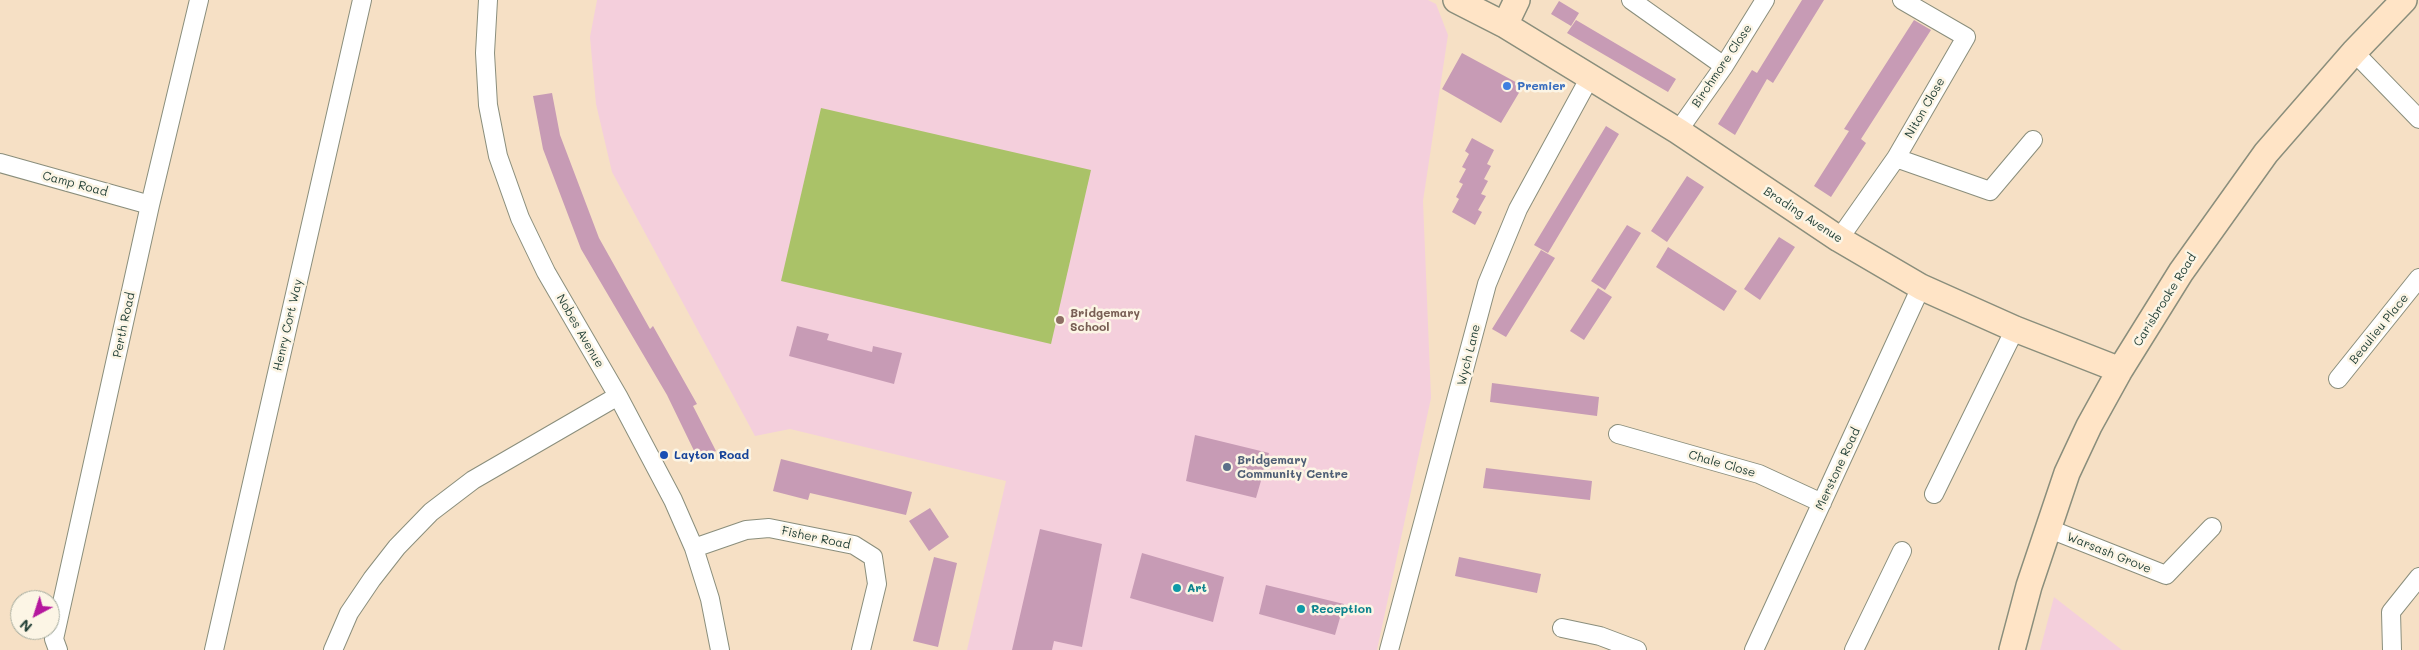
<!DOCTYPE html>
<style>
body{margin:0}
#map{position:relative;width:2419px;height:650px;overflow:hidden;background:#f6e0c5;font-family:Mali,sans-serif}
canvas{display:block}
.north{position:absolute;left:10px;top:590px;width:50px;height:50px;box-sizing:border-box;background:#fcf5e5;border:1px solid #a4ab9e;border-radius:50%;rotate:220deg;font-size:14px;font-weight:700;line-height:20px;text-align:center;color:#1f3d34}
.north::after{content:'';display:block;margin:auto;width:18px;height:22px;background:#b5179e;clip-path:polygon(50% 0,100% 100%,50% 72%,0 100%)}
</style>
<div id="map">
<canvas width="2419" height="650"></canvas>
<div class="north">N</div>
</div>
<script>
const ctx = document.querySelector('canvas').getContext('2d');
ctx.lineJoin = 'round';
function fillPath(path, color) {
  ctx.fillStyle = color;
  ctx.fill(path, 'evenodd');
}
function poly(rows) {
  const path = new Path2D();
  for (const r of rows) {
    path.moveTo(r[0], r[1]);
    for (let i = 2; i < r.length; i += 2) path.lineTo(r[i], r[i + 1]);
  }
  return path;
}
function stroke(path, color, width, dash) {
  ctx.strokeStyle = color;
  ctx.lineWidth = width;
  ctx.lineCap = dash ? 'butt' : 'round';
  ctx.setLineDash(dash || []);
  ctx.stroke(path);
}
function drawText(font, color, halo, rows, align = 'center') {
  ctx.font = font + ' Mali,sans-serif';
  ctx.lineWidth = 5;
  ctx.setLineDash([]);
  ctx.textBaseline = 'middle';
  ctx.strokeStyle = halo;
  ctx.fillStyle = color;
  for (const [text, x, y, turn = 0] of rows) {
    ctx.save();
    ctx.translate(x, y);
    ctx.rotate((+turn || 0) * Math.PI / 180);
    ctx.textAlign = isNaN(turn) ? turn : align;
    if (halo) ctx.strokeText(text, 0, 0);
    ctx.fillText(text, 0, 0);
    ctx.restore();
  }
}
fillPath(poly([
 [597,0,1428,0,1436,4,1448,35,1423,201,1431,398,1377,650,967,650,1006,481,790,429,755,436,612,172,596,104,590,37],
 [2054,597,2122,650,2040,650]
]), '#f4cfdc');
fillPath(poly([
 [821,108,1091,170,1051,344,781,281]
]), '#aac268');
fillPath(poly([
 [1802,0,1824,0,1773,83,1767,79,1735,135,1718,124,1752,70,1757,73],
 [1559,1,1579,13,1571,26,1551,14],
 [1576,20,1676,79,1668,92,1567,33],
 [1914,20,1931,30,1861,139,1866,143,1831,197,1814,186,1849,131,1844,129],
 [1462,53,1523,86,1501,123,1442,89],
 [552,93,560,135,599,238,650,329,653,326,697,404,693,406,716,451,698,459,667,395,581,249,543,149,533,96],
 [1606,126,1619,134,1548,253,1534,245],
 [1472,138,1494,150,1487,164,1491,166,1484,179,1488,181,1481,194,1486,196,1478,210,1482,212,1475,225,1452,212,1459,199,1456,197,1463,184,1459,182,1466,169,1462,167,1469,154,1465,151],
 [1687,176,1704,187,1667,242,1651,231],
 [1627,225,1641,233,1605,290,1591,281],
 [1779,237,1795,247,1760,300,1744,289],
 [1668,247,1737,291,1724,311,1656,267],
 [1541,250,1555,258,1506,337,1492,329],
 [1598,288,1612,297,1584,340,1570,331],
 [797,326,829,334,827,340,872,352,873,346,902,353,894,384,789,356],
 [1492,383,1599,397,1597,416,1490,402],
 [1195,435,1269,453,1256,498,1186,481],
 [781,459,912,492,906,515,810,493,808,500,773,491],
 [1486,468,1592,481,1590,500,1483,488],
 [930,508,949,537,929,551,909,521],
 [1040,529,1102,544,1082,647,1054,641,1052,650,1012,650],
 [1142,553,1224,577,1213,622,1130,598],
 [934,557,957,563,938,647,913,641],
 [1459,557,1541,574,1537,593,1455,576],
 [1266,585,1344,604,1335,635,1259,614]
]), '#c79bb5');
const street = poly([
 [488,0,485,53,488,105,498,156,520,218,546,272,618,396,673,500,694,548,710,599,720,650],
 [1631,0,1724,66],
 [2354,52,2419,119],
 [1678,131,1724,66,1765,0],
 [1896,158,1990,191,2033,140],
 [0,163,150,205],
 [1839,239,1896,158,1966,37,1902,0],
 [2338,379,2419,278],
 [1618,434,1759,474,1822,503],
 [1934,494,2015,329],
 [2047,528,2166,575,2212,527],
 [694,548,746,530,769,528,854,545,873,557,877,584,861,650],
 [1562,628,1600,636,1637,650],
 [58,650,54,639,150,205,199,0],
 [214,650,362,0],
 [333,650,349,613,372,579,397,547,431,512,473,480,618,396],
 [1389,650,1487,284,1518,209,1590,77],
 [1754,650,1921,287],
 [1854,650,1902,551],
 [2392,650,2391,612,2419,577]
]);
const secondary = poly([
 [1456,0,1505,25,1590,77,1678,131,1839,239,1921,287,2015,329,2120,370],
 [1505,25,1517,0],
 [2012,650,2029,586,2067,473,2089,426,2120,370,2181,272,2266,153,2354,52,2404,0]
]);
stroke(street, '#8a8e7c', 20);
stroke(secondary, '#8a8e7c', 28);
stroke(street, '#fff', 18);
stroke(secondary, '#ffe4c6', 25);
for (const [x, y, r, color] of [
 [1507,86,5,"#3f7fe0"],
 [1060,320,5,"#8d6e63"],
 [664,455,5,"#1a4fb4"],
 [1227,467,5,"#5c6f8a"],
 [1177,588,5,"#0f9aa8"],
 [1301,609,5,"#0f9aa8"]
]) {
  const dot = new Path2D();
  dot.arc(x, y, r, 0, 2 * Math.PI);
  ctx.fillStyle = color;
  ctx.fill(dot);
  stroke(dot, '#fcf5e5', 2);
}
drawText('12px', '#1f3d34', '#fcf5e5', [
 ["Birchmore Close",1722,66,-56],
 ["Niton Close",1925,108,-60],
 ["Camp Road",75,184,15],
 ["Brading Avenue",1803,215,33],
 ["Carisbrooke Road",2165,300,-58],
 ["Perth Road",124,325,-78],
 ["Henry Cort Way",288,325,-77],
 ["Beaulieu Place",2379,329,-51],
 ["Nobes Avenue",580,331,60],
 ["Wych Lane",1469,355,-76],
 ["Chale Close",1722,464,16],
 ["Merstone Road",1838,469,-65],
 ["Fisher Road",816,538,12],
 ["Warsash Grove",2109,553,22]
]);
drawText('bold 12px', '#366cbe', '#fcf5e5', [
 ["Premier",1517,86]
], 'left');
drawText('bold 12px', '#785e54', '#fcf5e5', [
 ["Bridgemary",1070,313],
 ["School",1070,327]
], 'left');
drawText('bold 12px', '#164399', '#fcf5e5', [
 ["Layton Road",674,455]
], 'left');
drawText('bold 12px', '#4e5e75', '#fcf5e5', [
 ["Bridgemary",1237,460],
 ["Community Centre",1237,474]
], 'left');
drawText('bold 12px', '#0d838f', '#fcf5e5', [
 ["Art",1187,588],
 ["Reception",1311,609]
], 'left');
</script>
